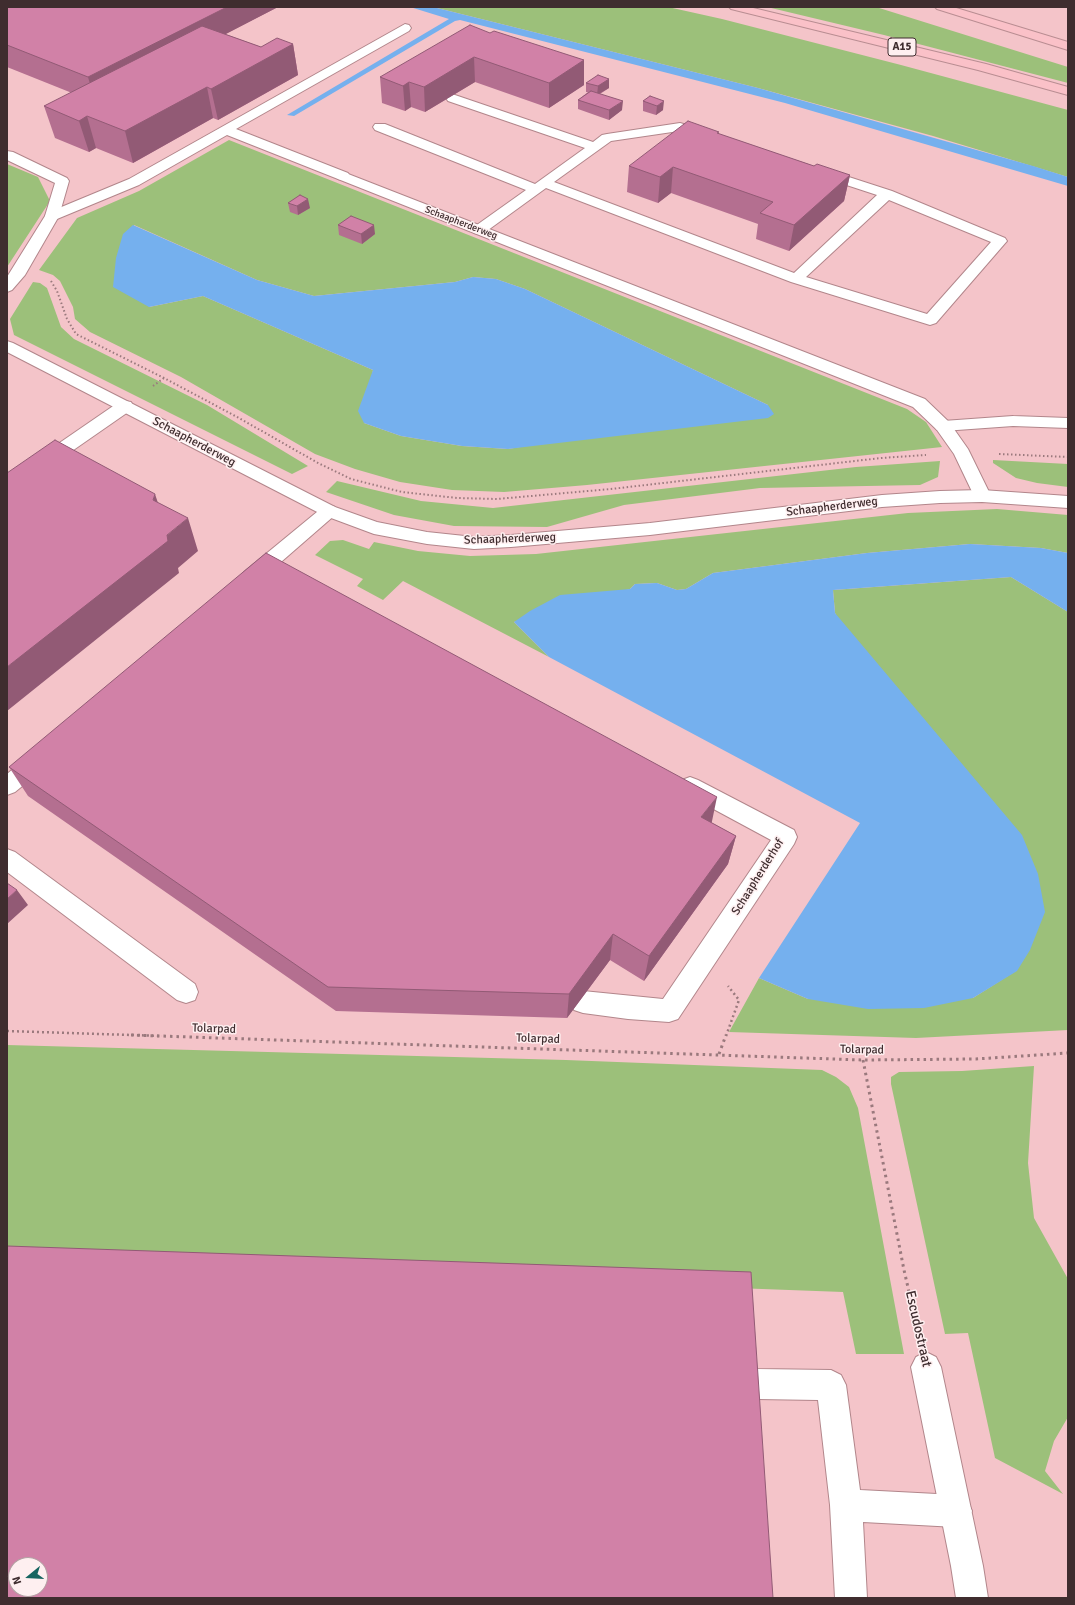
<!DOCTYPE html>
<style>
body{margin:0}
#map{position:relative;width:1075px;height:1605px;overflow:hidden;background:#f4c4c9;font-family:Signika,sans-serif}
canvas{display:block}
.frame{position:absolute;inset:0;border:8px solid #3f2d2f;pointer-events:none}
.north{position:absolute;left:8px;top:1557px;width:40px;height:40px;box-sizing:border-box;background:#feeff0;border:1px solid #b2a1a3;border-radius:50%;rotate:252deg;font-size:11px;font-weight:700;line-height:16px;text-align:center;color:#3f2d2f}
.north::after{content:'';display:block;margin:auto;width:14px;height:18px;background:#176561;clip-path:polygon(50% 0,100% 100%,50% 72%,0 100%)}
</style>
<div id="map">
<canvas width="1075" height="1605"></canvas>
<div class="frame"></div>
<div class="north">N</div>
</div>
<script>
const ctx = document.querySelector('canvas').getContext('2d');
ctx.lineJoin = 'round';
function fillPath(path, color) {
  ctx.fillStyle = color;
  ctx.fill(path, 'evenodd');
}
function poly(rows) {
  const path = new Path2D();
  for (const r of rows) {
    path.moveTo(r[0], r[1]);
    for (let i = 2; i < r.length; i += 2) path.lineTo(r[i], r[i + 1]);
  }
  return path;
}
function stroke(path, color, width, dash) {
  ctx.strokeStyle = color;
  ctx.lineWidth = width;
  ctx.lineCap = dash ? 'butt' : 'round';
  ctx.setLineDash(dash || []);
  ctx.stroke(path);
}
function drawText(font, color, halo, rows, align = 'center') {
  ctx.font = font + ' Signika,sans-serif';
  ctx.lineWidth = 3;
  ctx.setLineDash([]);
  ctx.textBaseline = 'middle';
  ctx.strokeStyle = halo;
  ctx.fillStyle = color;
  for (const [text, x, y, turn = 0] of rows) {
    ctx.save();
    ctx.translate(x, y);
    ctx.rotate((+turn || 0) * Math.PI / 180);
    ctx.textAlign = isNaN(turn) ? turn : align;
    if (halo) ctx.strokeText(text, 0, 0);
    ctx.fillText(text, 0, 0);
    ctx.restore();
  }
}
fillPath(poly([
 [433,7,668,7,722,19,901,65,1068,110,1068,177,933,136,758,88],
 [767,7,876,7,1068,67,1068,83,884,35],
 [229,140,907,409,926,422,942,447,587,485,504,492,452,490,400,482,355,469,315,454,181,377,90,332,75,319,73,307,60,281,53,275,39,270,77,218,139,191],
 [134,225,257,280,314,296,455,282,473,277,496,279,525,289,768,405,508,449,462,446,401,436,364,423,373,370,203,296,149,307],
 [7,164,38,177,50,201,7,267],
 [33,282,40,283,47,288,61,327,74,339,207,405,308,466,292,474,14,335,10,319],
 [993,460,1068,464,1068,487,1037,483,1016,478,993,463],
 [940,461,938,477,920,485,760,488,624,505,547,527,454,526,394,515,326,492,337,481,421,501,493,508,856,467],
 [997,509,1068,515,1068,553,1041,548,970,544,867,553,713,573,686,589,677,590,657,583,635,584,630,589,514,622,549,657,403,581,383,600,357,586,363,579,315,555,330,541,343,540,369,549,374,542,418,551,470,556,536,554,908,513],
 [1011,577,1068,612,1068,1030,916,1038,729,1032,759,978,808,999,973,998,1017,970,835,613,833,590],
 [7,1045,566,1060,822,1070,836,1077,849,1087,858,1108,904,1354,856,1354,843,1292,7,1261],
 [1034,1066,1028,1163,1034,1218,1068,1279,1068,1417,1054,1441,1045,1471,1063,1494,995,1458,968,1333,945,1334,891,1084,891,1077,899,1072,962,1071]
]), '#9cc07a');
fillPath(poly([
 [410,7,433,7,758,88,1033,166,1068,177,1068,186,785,103,460,20,455,21,294,116,287,115,449,19],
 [133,225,257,280,314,296,455,282,473,277,496,279,525,289,768,405,774,414,768,418,508,449,462,446,401,436,364,423,358,411,373,370,203,296,149,307,113,287,116,258,123,234],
 [970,544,1041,548,1068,553,1068,612,1011,577,833,590,835,613,1022,835,1038,874,1045,912,1030,950,1017,971,973,998,924,1008,868,1009,808,999,759,978,860,823,549,657,514,622,530,611,560,595,630,589,635,584,657,583,677,590,686,589,713,573,867,553]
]), '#75b0ee');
const service = poly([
 [405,24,409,25,411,28,409,31,236,129,348,173,350,176,348,179,343,180,338,179,227,135,139,185,57,219,52,220,47,219,45,216,47,213,129,179,405,24],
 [452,94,593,142,602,135,607,134,680,123,715,133,717,136,715,139,710,140,679,131,611,141,554,182,794,273,877,195,816,175,814,172,816,169,821,168,892,191,1005,238,1007,241,936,323,930,325,791,282,546,188,484,233,479,234,474,233,472,230,474,227,526,190,375,130,373,127,375,124,385,124,535,184,585,148,448,101,446,98,448,95,452,94],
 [889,200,991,242,927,314,806,277,889,200],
 [1013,416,1068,418,1068,428,1013,426,943,431,937,430,934,426,937,422,943,421,1013,416],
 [329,505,335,507,338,511,335,515,258,582,251,584,244,582,241,577,244,572,323,507,329,505],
 [40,750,48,753,51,759,48,765,15,792,7,795,7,774,32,753,40,750],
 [690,777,698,780,794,830,797,837,794,844,678,1019,669,1022,628,1019,583,1013,574,1010,571,1002,574,994,583,991,663,999,771,840,682,792,679,786,682,780,690,777],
 [7,849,15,852,195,984,198,992,195,1000,186,1003,177,1000,7,872,7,849],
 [757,1369,831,1370,841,1375,846,1385,860,1490,956,1495,967,1500,972,1511,967,1522,956,1527,863,1522,867,1598,835,1598,830,1505,818,1400,757,1399,747,1394,742,1384,747,1374,757,1369]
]);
const minor = poly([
 [7,151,13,152,67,178,69,181,59,216,25,275,12,290,7,292,7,277,45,216,55,183,7,160,7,151],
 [343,172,925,399,949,422,968,449,991,496,988,500,982,502,976,500,954,454,937,430,913,407,338,179,336,176,338,173,343,172],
 [125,401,131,402,133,406,131,410,13,492,7,494,7,479,119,402,125,401],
 [926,1352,936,1357,941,1367,983,1566,988,1598,956,1598,951,1566,911,1367,916,1357,926,1352]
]);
const tertiary = poly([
 [7,341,13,343,335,507,377,522,427,532,474,537,511,535,650,523,882,495,940,491,982,490,1068,496,1068,508,982,502,940,503,882,507,650,535,511,547,474,549,427,544,374,534,323,515,7,352,7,341]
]);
const motorway = poly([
 [729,7,749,7,986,64,1068,87,1068,95,978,70,731,9,729,7],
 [935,7,953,7,1068,42,1068,50,937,9,935,7]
]);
stroke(service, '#b2868b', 2);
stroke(minor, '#b2868b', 2);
stroke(tertiary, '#b2868b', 2);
stroke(motorway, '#b98d92', 2);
stroke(poly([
 [51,281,57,291,67,319,76,334,164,378,239,418,318,463,351,479,402,492,457,498,497,499,611,489,881,458,926,455],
 [153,386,164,378],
 [999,454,1068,457]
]), '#9a797d', 2, [1.5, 2.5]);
stroke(poly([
 [7,1031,162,1036],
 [726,1036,739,1000,728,986]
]), '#9a797d', 2.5, [2, 3]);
stroke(poly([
 [131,1035,863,1060,976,1059,1068,1053],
 [719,1054,726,1035],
 [863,1060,904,1270,918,1331]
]), '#9a797d', 3, [2.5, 4]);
fillPath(service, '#fff');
fillPath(minor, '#fff');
fillPath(tertiary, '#fff');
fillPath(motorway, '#fac1c8');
fillPath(poly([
 [7,7,278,7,225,34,261,47,293,44,298,75,218,120,213,118,133,163,96,148,89,152,55,138,44,106,72,93,7,67],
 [490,33,584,60,584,85,549,108,475,82,425,112,411,107,405,111,382,103,380,77],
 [609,79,609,88,600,94,622,110,609,120,578,109,578,100,588,92,586,92,586,83],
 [650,96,663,110,656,115,643,111,643,101],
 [719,134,814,166,850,175,844,201,789,251,756,239,758,224,671,193,658,203,627,192,629,166],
 [288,203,310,208,298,215,290,212],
 [338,225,375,234,362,244,339,235],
 [9,767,712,823,736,836,728,864,644,981,610,960,567,1018,336,1011,28,796]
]), '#b46f90');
fillPath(poly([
 [227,7,278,7,95,102,88,77],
 [293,44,298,75,218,120,211,89],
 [474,57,475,82,425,112,424,87],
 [584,60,584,85,549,108,549,83],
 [609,79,609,88,597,95,598,86],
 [409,82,411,107,405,111,403,86],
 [207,87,213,118,133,163,125,131],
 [623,101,622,110,609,120,609,110],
 [664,101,663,110,656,115,657,106],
 [87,116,96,148,89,152,79,121],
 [673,167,671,193,658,203,660,177],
 [850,175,844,201,789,251,794,225],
 [308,199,310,208,298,215,297,206],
 [374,225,375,234,362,244,361,234],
 [155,494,166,527,153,500],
 [188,518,198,551,178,568,179,573,7,711,7,667],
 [717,797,711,826,701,817],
 [736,836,728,864,644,981,649,956],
 [17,890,28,905,7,924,7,899],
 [613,934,610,960,567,1018,569,994]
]), '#925a75');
const building = poly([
 [7,7,227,7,88,77,7,45,7,7],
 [470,25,490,33,494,31,584,60,549,83,474,57,424,87,409,82,403,86,380,77,470,25],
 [202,26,261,47,277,38,293,44,211,89,207,87,125,131,87,116,79,121,44,106,202,26],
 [598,75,609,79,598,86,586,83,598,75],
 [591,91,623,101,609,110,578,100,591,91],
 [650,96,664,101,657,106,643,101,650,96],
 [688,121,719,132,717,133,814,166,817,164,850,175,794,225,760,213,773,202,673,167,660,177,629,166,688,121],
 [300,195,308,199,297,206,288,203,300,195],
 [351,216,374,225,361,234,338,225,351,216],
 [55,440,155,494,153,500,188,518,167,535,168,541,7,667,7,473,55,440],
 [266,553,717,797,701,817,736,836,649,956,613,934,569,994,328,987,9,767,266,553],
 [7,883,17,890,7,899,7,883],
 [7,1246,751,1272,773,1598,7,1598,7,1246],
 [16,1565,40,1565,40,1589,16,1589,16,1565]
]);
fillPath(building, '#d181a7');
stroke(building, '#925a75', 1);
drawText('10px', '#3f2d2f', '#feeff0', [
 ["Schaapherderweg",461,223,21]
]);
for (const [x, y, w] of [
 [902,47,28]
]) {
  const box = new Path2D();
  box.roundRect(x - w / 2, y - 9, w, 18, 3);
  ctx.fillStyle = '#feeff0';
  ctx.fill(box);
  stroke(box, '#3f2d2f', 1);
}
drawText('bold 11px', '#3f2d2f', null, [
 ["A15",902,47]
]);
drawText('12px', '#3f2d2f', '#feeff0', [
 ["Schaapherderweg",194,442,28],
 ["Schaapherderweg",832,507,-7],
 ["Schaapherderweg",510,539,-2],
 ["Schaapherderhof",758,877,-58],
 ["Tolarpad",214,1029,2],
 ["Tolarpad",538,1039,2],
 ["Tolarpad",862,1050,1]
]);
drawText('14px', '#3f2d2f', '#feeff0', [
 ["Escudostraat",918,1329,77]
]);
</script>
